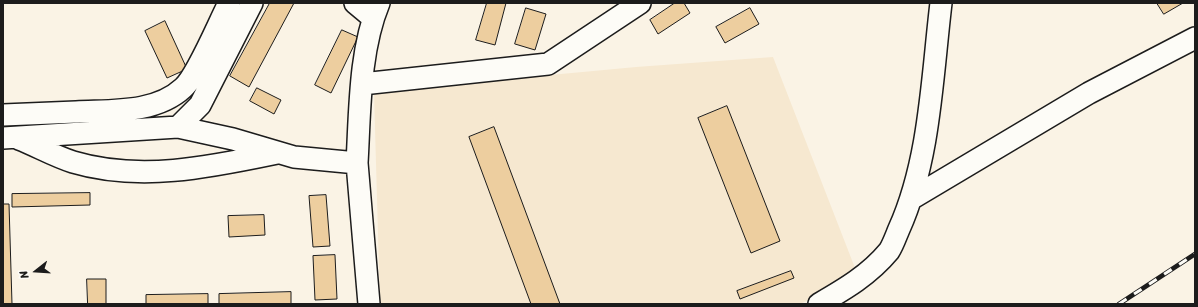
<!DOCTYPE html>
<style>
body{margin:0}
#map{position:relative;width:1198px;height:307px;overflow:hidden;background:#faf3e5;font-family:Sriracha,sans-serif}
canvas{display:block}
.frame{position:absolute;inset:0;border:4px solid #1c1c1c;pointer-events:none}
.north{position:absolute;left:16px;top:251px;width:40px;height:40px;-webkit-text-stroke:3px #fdfcf7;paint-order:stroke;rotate:253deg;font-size:11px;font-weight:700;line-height:16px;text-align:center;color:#1c1c1c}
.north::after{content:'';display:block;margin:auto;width:14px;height:18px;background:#1c1c1c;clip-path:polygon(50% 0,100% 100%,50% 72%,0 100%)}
</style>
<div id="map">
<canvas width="1198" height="307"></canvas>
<div class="frame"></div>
<div class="north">N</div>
</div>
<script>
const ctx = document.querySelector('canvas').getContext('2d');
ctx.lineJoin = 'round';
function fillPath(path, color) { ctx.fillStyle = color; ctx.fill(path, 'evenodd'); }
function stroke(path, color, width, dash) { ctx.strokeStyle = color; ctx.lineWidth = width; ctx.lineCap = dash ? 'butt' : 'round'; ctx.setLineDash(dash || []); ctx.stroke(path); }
fillPath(new Path2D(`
 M773,57L855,268L847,281L800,304H380L374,93L379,91L636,67Z`), '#f6e8d0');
const building = new Path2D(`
 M270,3H294L249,87L230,76Z
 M487,3H506L495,45L476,40Z
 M675,3H684L690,13L658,34L650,20Z
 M1157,3H1183L1164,14Z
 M526,8L546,14L535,50L515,44Z
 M750,8L759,24L725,43L716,27Z
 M165,21L187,69L167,78L145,31Z
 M342,30L358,37L331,93L315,85Z
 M257,88L281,100L274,114L250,101Z
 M727,106L780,241L751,253L698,118Z
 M494,127L560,304H531L469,137Z
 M90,193V205L12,207V194Z
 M326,195L330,246L313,247L309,196Z
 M3,204H9L12,304H3Z
 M264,215L265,235L229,237L228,216Z
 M335,255L337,299L315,300L313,256Z
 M791,271L794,278L740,299L737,291Z
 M87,279H106V304H88Z
 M291,292V304H219V294Z
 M208,294V304H146V295Z`);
fillPath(building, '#edce9f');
stroke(building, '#1c1c1c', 1);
const minor = new Path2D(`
 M355,3L373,18
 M362,84L548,64L640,3
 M3,115C27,114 51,113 76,112C110,110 155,114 183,88C197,76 219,22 229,3
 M178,127L200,105L252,3
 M3,138L178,127L233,139L294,157L357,163L369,304
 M19,139C37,146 54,156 73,162C140,182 210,167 277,153
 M357,163C360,112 359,51 379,3
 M911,199L1089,93L1195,38
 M819,304C845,289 869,275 889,251C893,245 896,236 899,229C930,160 932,78 941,3`);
stroke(minor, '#1c1c1c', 24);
stroke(minor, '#fdfcf7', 21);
const rail = new Path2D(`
 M1119,304L1195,254`);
stroke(rail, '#1c1c1c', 4.5);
stroke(rail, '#fdfcf7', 3, [9]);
</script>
